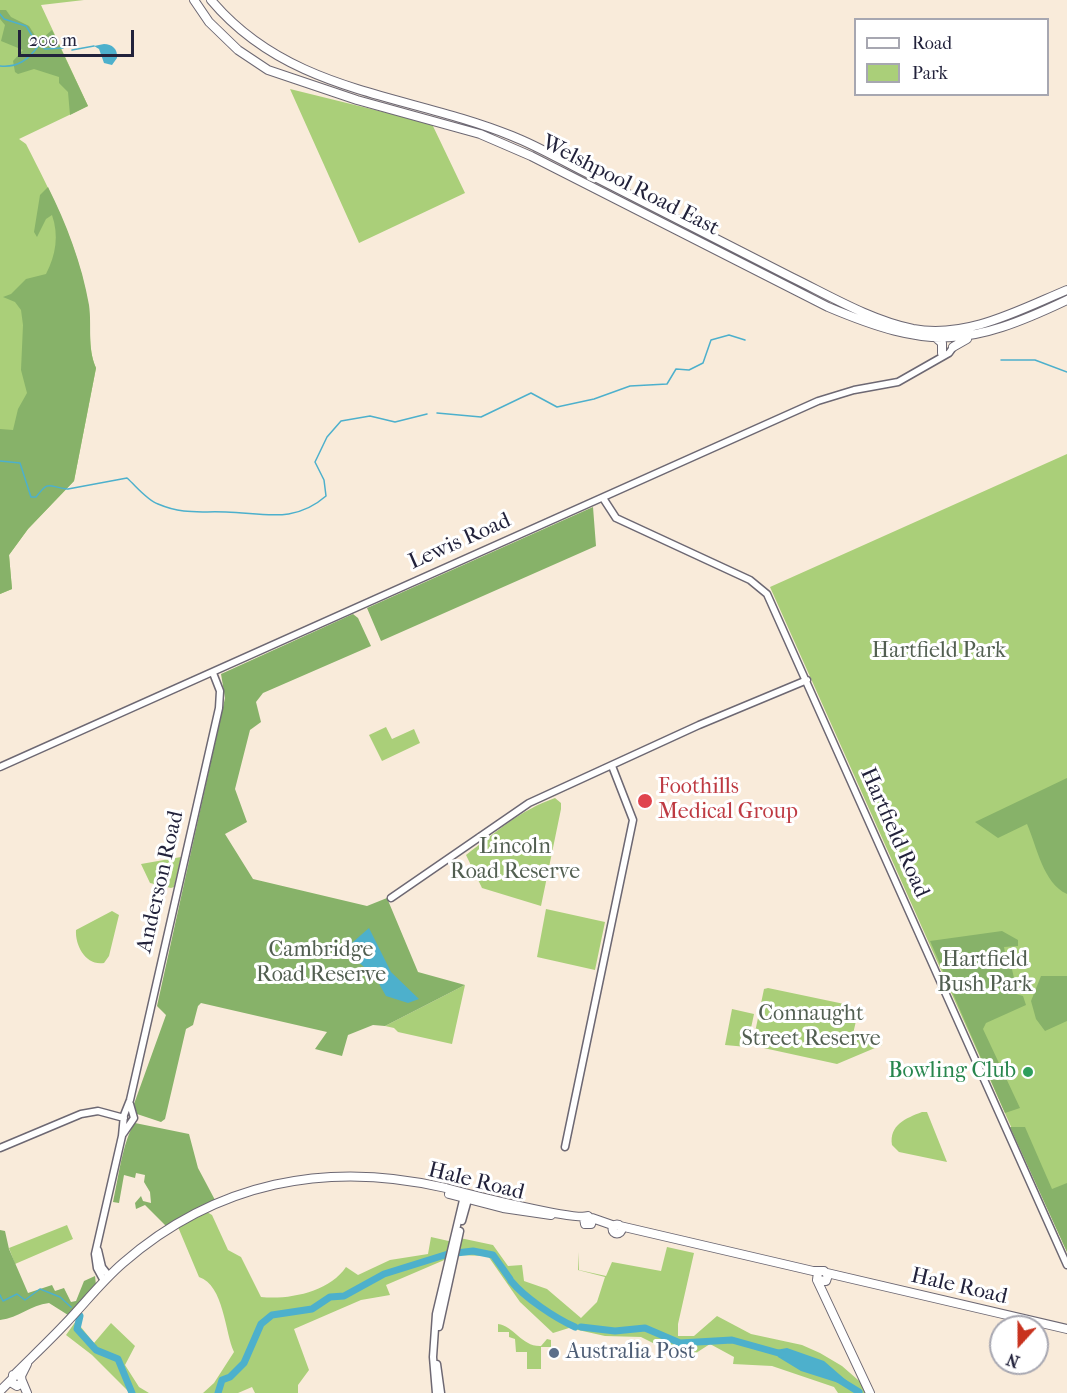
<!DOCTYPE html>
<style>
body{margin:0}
#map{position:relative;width:1067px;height:1393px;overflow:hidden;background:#f9ebda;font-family:"IM FELL French Canon",serif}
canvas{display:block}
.legend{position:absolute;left:854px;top:18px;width:195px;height:78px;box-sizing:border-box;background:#fff;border:2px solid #a7a7b1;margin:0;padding:8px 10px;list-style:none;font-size:18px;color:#22223b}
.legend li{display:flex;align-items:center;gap:12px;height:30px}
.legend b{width:30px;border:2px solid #a7a7b1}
.north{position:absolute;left:989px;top:1315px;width:60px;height:60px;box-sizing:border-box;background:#fff;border:2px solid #a7a7b1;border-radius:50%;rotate:201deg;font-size:16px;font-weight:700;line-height:24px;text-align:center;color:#22223b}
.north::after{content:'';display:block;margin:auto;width:21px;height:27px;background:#c8321e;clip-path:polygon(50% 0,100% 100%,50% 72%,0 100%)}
.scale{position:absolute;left:18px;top:30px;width:116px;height:27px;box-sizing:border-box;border:3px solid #22223b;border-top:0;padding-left:8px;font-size:18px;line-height:21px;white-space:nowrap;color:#22223b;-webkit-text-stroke:4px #fff;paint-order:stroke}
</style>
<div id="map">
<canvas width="1067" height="1393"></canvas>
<ul class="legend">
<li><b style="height:8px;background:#fff"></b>Road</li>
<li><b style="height:16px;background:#aacf79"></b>Park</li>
</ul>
<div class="north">N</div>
<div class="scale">200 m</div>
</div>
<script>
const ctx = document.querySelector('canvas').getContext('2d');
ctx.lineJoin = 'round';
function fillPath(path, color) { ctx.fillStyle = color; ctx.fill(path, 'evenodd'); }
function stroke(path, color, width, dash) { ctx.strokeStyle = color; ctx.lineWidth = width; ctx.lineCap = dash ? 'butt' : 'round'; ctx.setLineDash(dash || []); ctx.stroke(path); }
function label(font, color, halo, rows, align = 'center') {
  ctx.font = font + ' "IM FELL French Canon",serif'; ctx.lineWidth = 6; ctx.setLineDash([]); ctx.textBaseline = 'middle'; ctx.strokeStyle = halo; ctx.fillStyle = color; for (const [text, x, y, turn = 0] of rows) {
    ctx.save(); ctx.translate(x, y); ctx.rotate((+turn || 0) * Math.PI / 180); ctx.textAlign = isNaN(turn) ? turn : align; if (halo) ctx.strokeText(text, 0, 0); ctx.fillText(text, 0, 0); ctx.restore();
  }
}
fillPath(new Path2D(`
 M0,0H84L41,5L88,106L19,139L26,144C52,195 79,247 88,304C92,326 87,347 96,368L74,481L28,529L9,555L12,589L0,594Z
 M290,89L432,124L465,193L359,243Z
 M1067,454V1252L770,587Z
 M386,727L392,739L414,729L420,743L382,761L369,735Z
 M555,798L561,803V809L541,906L482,888L466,855C495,833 520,810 555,798Z
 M181,857L174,887L171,888L150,883L141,864Z
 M546,909L605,922L595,970L537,957Z
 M112,911L119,915L109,956L104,963C86,966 75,946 76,930Z
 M465,985L452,1044L398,1032L394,1028L385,1026Z
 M768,988L849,1005L856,1021L852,1038L882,1045L837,1064L759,1047L753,1042L764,989Z
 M732,1009L754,1014L747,1047L725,1045Z
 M922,1112H927L947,1162L899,1152L892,1145C889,1125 906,1118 922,1112Z
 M207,1212L212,1215L228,1250L241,1257L261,1297C289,1300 329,1292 346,1267L358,1275L390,1260L428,1254L431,1237L453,1242L460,1238L493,1245L508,1266L522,1265L524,1281L547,1289L581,1318L597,1302L605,1277L578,1270L579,1252V1270L606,1276L612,1262L661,1271L667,1247L694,1253L678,1324V1336H694L717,1316L751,1334L802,1345L820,1353L842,1366L873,1393H838L834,1387L772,1366L733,1364L734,1357L710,1344L696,1353L669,1351L641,1337L605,1336L569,1328L553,1333L520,1302L488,1256L456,1255L386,1285L390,1295L361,1300L294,1329L309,1370L298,1385V1393H255L252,1387L238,1393H203L214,1383L234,1352C225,1333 224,1285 199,1277L178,1227Z
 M67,1225L73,1239L15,1264L9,1248Z
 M76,1321L94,1343L111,1323L135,1346L125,1365L139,1387L149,1393H130L92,1355L66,1335Z
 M498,1324C514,1326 522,1347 541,1346L547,1339L551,1340V1347H541V1369H527V1352H516L515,1339L509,1337V1332H498Z`), '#aacf79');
fillPath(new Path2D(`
 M0,10H6L11,17L29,26L36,37H44L52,30L88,106L70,115L68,92L59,83V77L34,69L18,74L15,72L13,61L23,50L1,41L5,25L0,19Z
 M48,187C66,223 82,264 89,305C92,327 87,347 96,368L74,481L28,529L9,555L12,589L0,594V429L13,430L18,409L27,393L21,370L23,325L21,310L15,302L3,297L11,294L26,279L46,274C56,255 59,235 52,215L46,219L37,237L34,232L40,195Z
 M593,507L596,546L381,641L367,608Z
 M353,614L358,618L371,646L263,693L256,702L261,722L250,730L235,789L247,822L225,834L253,879L367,906L387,898L418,972L465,985L385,1026L373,1025L348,1035L342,1056L315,1049L327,1032L201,1003L198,1006L193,1025L186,1029L165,1119L161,1122L137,1114L134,1104L166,1015L157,1006L225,698L221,674Z
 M1067,778V894C1043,883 1037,847 1027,824L998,838L975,822Z
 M1002,931L1018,940V946L1004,947L1006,958L999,964L1011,965L1014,978L1008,986L1013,993L1023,996L1026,1005L986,1023L983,1029L1020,1108L1005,1113L930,941Z
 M1041,976H1067V1021L1045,1031L1036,1019L1031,1001Z
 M135,1123L189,1134L198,1168L215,1200L166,1226L145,1205L136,1209L135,1203L141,1196L143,1201L151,1203L150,1192L144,1182L145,1175L136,1173L135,1178L124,1175L119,1203L113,1202C118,1180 123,1139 135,1123Z
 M1025,1127L1052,1189L1067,1183V1252L1010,1127Z
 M0,1230L5,1231L9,1249L28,1293L52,1285L55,1291L64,1288L71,1302L76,1301L84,1281L95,1276L96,1285L68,1315L49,1303C30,1305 19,1318 0,1320Z`), '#87b269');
fillPath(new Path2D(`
 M104,44C112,44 118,49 117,58L112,65L104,63L99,49L94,46Z
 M369,928L391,972L419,999L408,1003L386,996L374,975L347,953L345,949Z
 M787,1348L824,1361L847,1381L845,1385L801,1371L778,1357L776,1350Z`), '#4db0cc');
stroke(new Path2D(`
 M0,14L4,19L26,26L36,42L45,49L63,48
 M72,50L94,46
 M0,66C18,68 29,59 39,45
 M1001,360H1035L1067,372
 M437,413L481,417L531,393L557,407L594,399L630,386L667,384L676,369L689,370L703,363L711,340L729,335L745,340
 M0,461L20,463L31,497H36C50,479 48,487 67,489
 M68,489L127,478C136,486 147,500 158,504C184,515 199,511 226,512C264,513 294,524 326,496L324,480L315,462L327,437L341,421L370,416L395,422L427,414
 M0,1295L3,1301L17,1294L25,1300L40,1289L60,1297L71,1307`), '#4db0cc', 1.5);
stroke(new Path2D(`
 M511,1281C525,1298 555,1318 575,1327
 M80,1316L77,1329L96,1350L118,1359L132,1393
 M581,1327L615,1331L645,1328L680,1343L732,1340L782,1354
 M838,1379L859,1392
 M218,1393L222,1380L230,1377L244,1363L261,1324L272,1315L312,1309L330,1297L344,1296L384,1274L448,1254L473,1251L493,1255L510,1279`), '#4db0cc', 7);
const minor = new Path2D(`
 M603,498L616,518L750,580L767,594L1067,1265
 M0,767L818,401L854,390L898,382L949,353L954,346
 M391,898L529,803L699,725L807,680
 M123,1134L134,1118L130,1104
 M565,1147L633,820L612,766
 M0,1148L81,1114L98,1111L124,1118
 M462,1221L469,1196
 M98,1250L102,1267L109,1276
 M104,1281L97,1268L95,1254L122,1136L124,1115L130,1100L219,708L220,691L213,673
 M439,1327L460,1231
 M437,1364L441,1393
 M436,1393L433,1357L436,1314L464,1196`);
const major = new Path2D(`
 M194,0L209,22L238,50L268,70L357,100L480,134L531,156L828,307C930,350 968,347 1067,300
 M211,0C290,94 406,93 512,136C540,147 566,163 593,176C659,209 725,244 791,277C830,296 870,320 913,329C967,339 1019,310 1067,290
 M935,337L942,343V353
 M953,347L967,339
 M449,1194L503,1208L551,1215
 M592,1218L615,1226
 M612.5 1229a4.5 4.5 0 1 1 9 0a4.5 4.5 0 1 1-9 0Z
 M620,1226L813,1271H824L828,1275L826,1281L817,1280L818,1272
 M827,1273L1067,1329
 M817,1280L870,1393
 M15,1374C32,1357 50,1340 66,1323C85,1303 102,1281 123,1263C216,1182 327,1160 446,1188C468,1194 575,1221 588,1216L592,1220L591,1224H585L584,1218
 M21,1376L13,1375L12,1383L17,1386L22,1383L21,1376L27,1364
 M22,1381L27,1393
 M0,1391L11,1380`);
stroke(minor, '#6d6873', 9);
stroke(major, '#6d6873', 10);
stroke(minor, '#fff', 6);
stroke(major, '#fff', 8);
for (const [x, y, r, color] of [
 [645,801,8,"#e0444e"],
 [1028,1072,6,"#2e9e5b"],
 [554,1353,6,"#5c6f8a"]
]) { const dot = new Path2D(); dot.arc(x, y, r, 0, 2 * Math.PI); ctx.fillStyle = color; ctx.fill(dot); stroke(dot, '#fff', 2); }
label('22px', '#22223b', '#fff', [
 ["Welshpool Road East",630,186,27],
 ["Lewis Road",460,542,-24],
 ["Hartfield Road",894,833,66],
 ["Anderson Road",161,882,-77],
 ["Hale Road",476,1182,14],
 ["Hale Road",959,1287,13]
]);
label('22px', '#525f51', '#fff', [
 ["Hartfield Park",939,652],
 ["Lincoln",515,848],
 ["Road Reserve",515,873],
 ["Cambridge",321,951],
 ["Road Reserve",321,976],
 ["Hartfield",985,961],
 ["Bush Park",985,986],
 ["Connaught",811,1015],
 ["Street Reserve",811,1040]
]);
label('22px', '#be3a42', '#fff', [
 ["Foothills",658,788],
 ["Medical Group",658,813]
], 'left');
label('22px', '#27864d', '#fff', [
 ["Bowling Club",1016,1072]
], 'right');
label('22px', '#4e5e75', '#fff', [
 ["Australia Post",566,1353]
], 'left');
</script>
